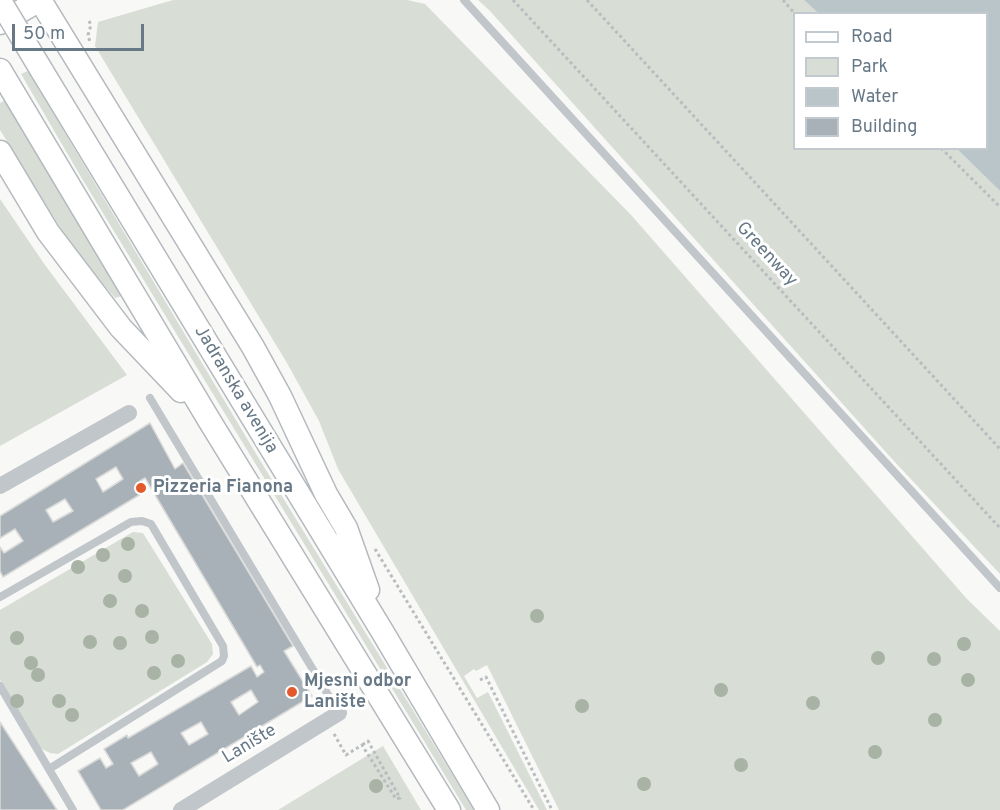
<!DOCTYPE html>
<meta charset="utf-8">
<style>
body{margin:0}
#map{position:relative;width:1000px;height:810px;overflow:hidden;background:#f8f8f6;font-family:Overpass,sans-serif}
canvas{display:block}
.legend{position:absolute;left:793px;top:12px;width:195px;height:138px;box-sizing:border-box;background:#fff;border:2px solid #c2c9cf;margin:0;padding:8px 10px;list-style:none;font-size:18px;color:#677887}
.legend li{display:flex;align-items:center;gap:12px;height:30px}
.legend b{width:30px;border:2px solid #c2c9cf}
.scale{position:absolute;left:12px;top:24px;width:132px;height:27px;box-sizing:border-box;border:3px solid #677887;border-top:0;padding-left:8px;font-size:18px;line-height:21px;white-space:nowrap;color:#677887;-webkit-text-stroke:4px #fff;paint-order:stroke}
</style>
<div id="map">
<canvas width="1000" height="810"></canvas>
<ul class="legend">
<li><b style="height:8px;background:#fff"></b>Road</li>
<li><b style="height:16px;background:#d8ddd5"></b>Park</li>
<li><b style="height:16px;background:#bac5ca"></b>Water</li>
<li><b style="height:16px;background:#a8b1b7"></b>Building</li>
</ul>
<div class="scale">50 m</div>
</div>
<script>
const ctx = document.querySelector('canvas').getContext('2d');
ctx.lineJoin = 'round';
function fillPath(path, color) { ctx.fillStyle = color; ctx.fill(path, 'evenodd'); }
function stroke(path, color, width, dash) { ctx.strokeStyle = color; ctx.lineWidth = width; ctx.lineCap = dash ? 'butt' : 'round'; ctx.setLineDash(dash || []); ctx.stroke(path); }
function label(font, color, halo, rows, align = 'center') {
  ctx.font = font + ' Overpass,sans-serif'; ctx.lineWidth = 6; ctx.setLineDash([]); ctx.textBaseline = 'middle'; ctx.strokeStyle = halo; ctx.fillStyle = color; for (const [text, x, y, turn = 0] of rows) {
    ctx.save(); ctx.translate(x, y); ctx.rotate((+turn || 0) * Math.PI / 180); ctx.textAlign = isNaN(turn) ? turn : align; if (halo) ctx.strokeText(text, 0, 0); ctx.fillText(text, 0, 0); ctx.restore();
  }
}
fillPath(new Path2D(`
 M173,0H407L425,4L632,216L967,599L1000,631V810H559L487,665L476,671L474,669L464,676L477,698L488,692L547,810H539L338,469L319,421L287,363L95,46L98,22Z
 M478,0H804L818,13L794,14V148L957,149L1000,191V574L893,460L490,11Z
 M28,71L258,457L474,810H466L81,177L21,74Z
 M5,100L122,296L115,298L74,250L0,130V103Z
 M0,199L45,265L127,375L0,446Z
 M133,532L143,533L212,644L213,654L207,662L58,754L50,753L40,748L0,680V610Z
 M383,746L421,810H278Z`), '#d8ddd5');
fillPath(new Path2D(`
 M804,0H1000V191L957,149L986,148V14L818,13Z`), '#bac5ca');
const building = new Path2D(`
 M150,423L175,469L183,463L293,646L284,651L312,696L123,810H101L78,771L100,758L106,768L113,764L104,749L127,735L128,738L251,666L257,677L264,672L260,665L257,667L145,478L140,481L146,491L3,577L0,571V547L4,553L23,541L15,529L0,538V516ZM116,467L123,479L103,492L96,479ZM65,499L73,511L53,522L46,510ZM251,690L258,702L239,715L231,702ZM201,722L208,734L189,745L181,733ZM151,752L158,764L139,776L131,763Z
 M0,722L57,810H0Z`);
fillPath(building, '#a8b1b7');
stroke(building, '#dadad8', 1.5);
const secondary = new Path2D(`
 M40,0L253,347L280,396L326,494L346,528L368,590
 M0,23L40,0
 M0,70L209,420L449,810
 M42,71L382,631L488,810
 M0,152L48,232L121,328L181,391`);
stroke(secondary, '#b4b9be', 25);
stroke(new Path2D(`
 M513,0L1000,528
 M587,0L1000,449
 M783,0L795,14
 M89,21L91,25L88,35L90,42
 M941,148L1000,207
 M375,549L534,810
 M480,680L486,677L552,810
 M334,734L346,755L362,745L396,799L400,798L368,741L362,745`), '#b9bdc0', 3, [3, 3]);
stroke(new Path2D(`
 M464,0L1000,588
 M150,398L339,713
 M0,597L131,522L142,521L151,524L223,646L224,656L222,661L49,769
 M0,686L73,810`), '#c1c6ca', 8);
stroke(new Path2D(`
 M0,486L129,413
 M181,810L339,713`), '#c1c6ca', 16);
stroke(secondary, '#fff', 22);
const secondaryBridge = new Path2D(`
 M0,1L42,71`);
stroke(secondaryBridge, '#b4b9be', 25, []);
stroke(secondaryBridge, '#fff', 22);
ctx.fillStyle = '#a8b2a5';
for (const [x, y] of [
 [128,544],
 [103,555],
 [78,567],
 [125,576],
 [110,601],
 [142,611],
 [537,616],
 [152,637],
 [17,638],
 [90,642],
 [120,643],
 [964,644],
 [878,658],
 [934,659],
 [178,661],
 [31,663],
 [154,673],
 [38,675],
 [968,680],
 [721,690],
 [17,701],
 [59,701],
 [813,703],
 [582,706],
 [72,715],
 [935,720],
 [875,752],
 [741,765],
 [644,784],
 [376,786]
]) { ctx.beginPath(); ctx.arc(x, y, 7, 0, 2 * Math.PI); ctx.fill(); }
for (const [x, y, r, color] of [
 [141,488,6,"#e3592b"],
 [292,692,6,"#e3592b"]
]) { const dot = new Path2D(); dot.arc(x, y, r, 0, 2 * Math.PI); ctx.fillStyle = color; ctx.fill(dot); stroke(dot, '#fff', 2); }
label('18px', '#677887', '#fff', [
 ["Greenway",766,255,47],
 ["Jadranska avenija",235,390,59],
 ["Lanište",250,745,-31]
]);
label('bold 18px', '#677887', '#fff', [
 ["Pizzeria Fianona",153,488],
 ["Mjesni odbor",304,682],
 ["Lanište",304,703]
], 'left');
</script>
